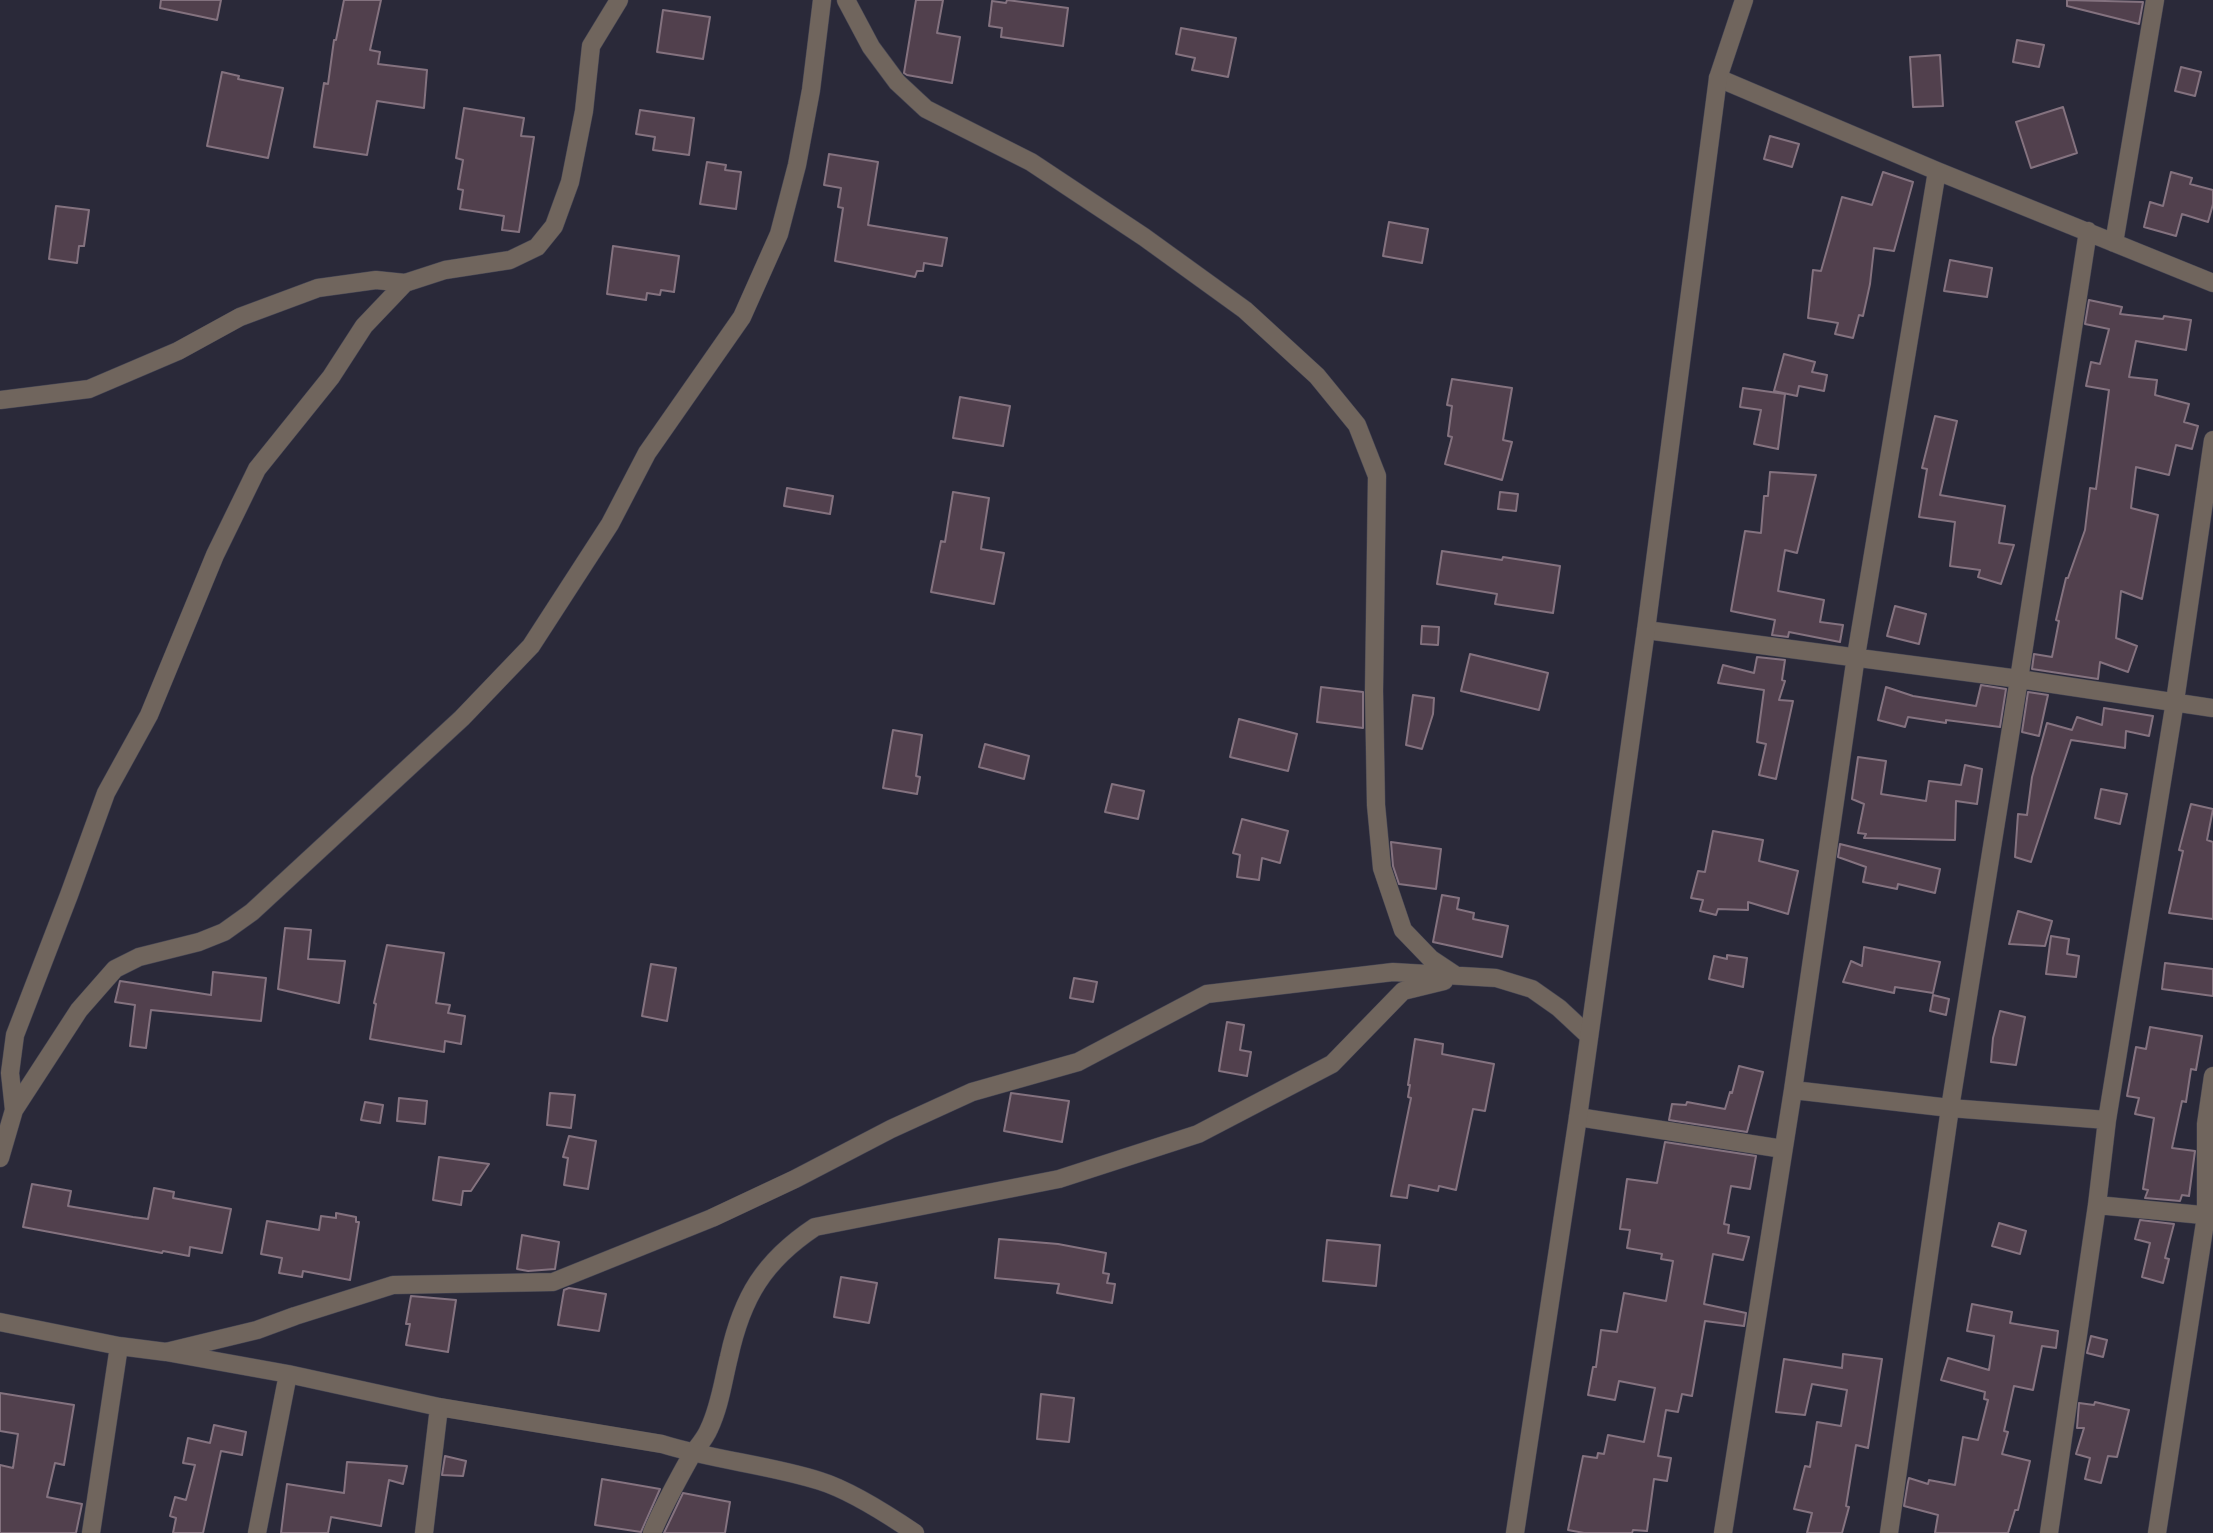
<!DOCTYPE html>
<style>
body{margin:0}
canvas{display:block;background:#2a2939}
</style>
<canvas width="2213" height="1533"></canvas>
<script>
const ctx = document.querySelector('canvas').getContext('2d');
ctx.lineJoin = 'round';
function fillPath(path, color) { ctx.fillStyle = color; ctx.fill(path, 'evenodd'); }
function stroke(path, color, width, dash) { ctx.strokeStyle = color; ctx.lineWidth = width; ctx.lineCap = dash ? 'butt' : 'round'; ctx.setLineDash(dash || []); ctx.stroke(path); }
const building = new Path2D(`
 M161,0H221L217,20L160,8Z
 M344,0H381L370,50L380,52L378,64L427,70L424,108L377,101L367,155L314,147L324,83L328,84L334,40H336Z
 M916,0H943L937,33L960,37L952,83L907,75L904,73Z
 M1007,0L1068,8L1063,46L1001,37L1002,28L989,26L992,1L1006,3Z
 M2067,0L2143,2L2139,24L2067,6Z
 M663,10L710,17L703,59L657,52Z
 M1181,28L1236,38L1228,77L1192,70L1195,58L1176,54Z
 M2017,40L2044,45L2039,67L2013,62Z
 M1940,55L1943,106L1913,107L1910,57Z
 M2181,67L2201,72L2195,96L2175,91Z
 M222,72L239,76L238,79L283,88L268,158L207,146Z
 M2063,107L2077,153L2031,168L2016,122Z
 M464,108L524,118L521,136L534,137L519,232L502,230L504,216L460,209L463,190L458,189L463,160L456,158Z
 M640,110L694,118L689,155L653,150L655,137L636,134Z
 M1770,136L1799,144L1792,167L1764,159Z
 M829,154L878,162L868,225L947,238L942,266L924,263L923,271H917L915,277L835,261L843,208L838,207L841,188L824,185Z
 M707,162L726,165L725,170L741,172L736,209L700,204Z
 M1883,172L1913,182L1894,251L1874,248L1870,284L1863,316L1859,315L1853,338L1835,334L1838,323L1808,318L1813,270L1821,271L1842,197L1872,205Z
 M2171,172L2192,178L2190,184L2213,190V204L2208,222L2182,214L2176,236L2144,227L2150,202L2163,206Z
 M56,206L89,210L84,246H79L77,263L49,259Z
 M1389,222L1428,229L1422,263L1383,256Z
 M613,246L679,256L674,292L661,290L660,295L647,293L646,300L607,294Z
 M1950,260L1992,268L1987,297L1944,291Z
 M2089,300L2122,307L2120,314L2163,319L2164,316L2191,320L2186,350L2136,341L2129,377L2157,380L2155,395L2189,404L2184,422L2198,426L2192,449L2176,445L2169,475L2136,467L2131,508L2158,515L2142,599L2121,591L2116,638L2137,646L2128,672L2100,662L2098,679L2032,669L2034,654L2052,657L2059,621L2056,620L2066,578H2068L2085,530L2090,488L2096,489L2109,390L2086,386L2091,362L2100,364L2109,329L2085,324Z
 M1784,354L1815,362L1812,372L1827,375L1824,391L1799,386L1797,396L1774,391Z
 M1452,379L1512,388L1503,440L1512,442L1502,480L1445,464L1452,437L1448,436L1452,406L1447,405Z
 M1743,388L1785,394L1778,449L1754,444L1761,410L1740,407Z
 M960,397L1010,406L1003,446L953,438Z
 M1935,416L1957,421L1940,495L2005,506L1999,543L2014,545L2001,584L1978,577L1980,570L1950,566L1955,522L1919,517L1927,469L1922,468Z
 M1770,472L1816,475L1797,553L1785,550L1778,591L1824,600L1820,622L1843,625L1840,642L1789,632L1788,637L1772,635L1775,620L1731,611L1745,531L1761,533L1764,496H1768Z
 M787,488L833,496L830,514L784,506Z
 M953,492L989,498L981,549L1004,553L994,604L931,592L941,541L945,542Z
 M1500,492L1518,494L1516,511L1498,509Z
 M1442,551L1502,560L1503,557L1560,566L1553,613L1495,604L1497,594L1437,584Z
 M1895,606L1926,614L1919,644L1887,636Z
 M1422,626L1439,627L1438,645L1421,644Z
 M1470,654L1548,673L1539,710L1461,691Z
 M1757,657L1785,660L1782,680L1785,681L1779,700L1793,701L1776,779L1759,775L1766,744L1757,742L1764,690L1718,683L1723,665L1754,673Z
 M1981,685L2006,689L2000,727L1946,720V723L1908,717L1905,727L1878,720L1886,687L1913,696L1976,706Z
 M1321,687L1363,692V728L1317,722Z
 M2028,692L2048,695L2039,736L2022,732Z
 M1413,695L1434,698L1433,714L1422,749L1406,745Z
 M2104,708L2153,716L2149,736L2126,731L2125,748L2071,740L2031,862L2015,857L2018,814L2027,815L2032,777L2047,723L2072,730L2077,717L2102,725Z
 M1239,719L1297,734L1288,771L1230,757Z
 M893,730L922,735L916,776L920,777L917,794L883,788Z
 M985,744L1029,756L1024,779L979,767Z
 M1858,757L1886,761L1881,794L1926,801L1929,781L1961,785L1965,765L1982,769L1977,804L1956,801L1955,840L1864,838L1866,834L1858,833L1864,804L1852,799Z
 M1112,784L1144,791L1138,819L1105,812Z
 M2101,789L2127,794L2120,824L2095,818Z
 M2191,804L2213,809L2207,840L2213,842V919L2169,913L2183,851L2179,850Z
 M1242,819L1288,831L1280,863L1262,858L1259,880L1237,877L1240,855L1233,853Z
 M1713,831L1763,840L1759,861L1798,871L1788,914L1748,902V910L1718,909L1716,915L1700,911L1703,900L1691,898L1698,871L1705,872Z
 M1391,842L1441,849L1436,889L1399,884L1393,866Z
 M1840,844L1940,869L1935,893L1898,884L1897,889L1863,882L1866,867L1838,857Z
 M1442,895L1459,898L1457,909L1474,913L1473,919L1508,926L1502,957L1433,942Z
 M2018,911L2052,921L2045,946L2009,944Z
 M285,928L311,930L308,959L345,961L339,1003L278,989Z
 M2051,936L2069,939L2067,954L2079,956L2076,977L2046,974Z
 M387,945L444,953L436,1003L450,1005L448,1013L465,1016L461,1044L445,1041L444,1052L370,1039L376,1004L374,1003Z
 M1864,947L1940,962L1933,993L1895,987L1894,993L1843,982L1851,961L1862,966Z
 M1727,955L1747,958L1743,987L1709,979L1714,956L1727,959Z
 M2165,963L2213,969V996L2162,989Z
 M651,964L676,968L667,1021L642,1016Z
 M213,972L266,978L261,1021L151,1010L146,1048L130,1046L135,1005L115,1002L120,981L211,995Z
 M1074,978L1097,982L1093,1002L1070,998Z
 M1933,995L1949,999L1946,1015L1930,1011Z
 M2000,1011L2025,1017L2016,1065L1991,1062L1993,1038Z
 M1227,1022L1244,1025L1240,1050L1251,1052L1247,1076L1219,1071Z
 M2150,1027L2202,1036L2196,1070L2191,1069L2186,1102L2182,1101L2172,1148L2195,1151L2189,1196L2182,1195L2180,1201L2145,1198L2148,1190L2143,1189L2154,1118L2135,1114L2139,1098L2127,1096L2136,1047L2146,1049Z
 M1415,1039L1443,1044L1442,1054L1494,1064L1485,1111L1473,1109L1456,1190L1439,1186L1438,1191L1409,1185L1407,1198L1391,1196L1411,1098L1408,1097L1410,1085H1408Z
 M1739,1066L1763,1072L1747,1132L1669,1120L1672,1104L1686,1105L1687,1102L1725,1109L1730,1092L1732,1093Z
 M550,1093L575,1095L571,1128L547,1125Z
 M1011,1093L1069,1101L1062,1142L1004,1131Z
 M399,1098L427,1101L425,1124L397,1121Z
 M365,1102L383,1105L380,1123L361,1120Z
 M569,1136L596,1141L588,1189L564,1185L568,1158L563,1157Z
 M1665,1142L1756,1156L1750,1189L1731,1186L1724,1224L1729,1225L1728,1233L1749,1237L1743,1260L1713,1254L1704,1304L1746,1313L1744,1326L1705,1321L1692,1396L1682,1394L1678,1412L1666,1410L1658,1456L1671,1458L1667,1481L1654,1479L1647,1531L1633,1530L1632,1533H1584L1568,1530L1583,1456L1597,1458L1598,1453L1604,1454L1608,1435L1644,1442L1655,1388L1619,1381L1615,1400L1588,1395L1593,1367H1596L1601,1330L1617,1332L1624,1293L1666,1301L1673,1261L1661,1259L1662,1254L1627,1248L1630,1230L1620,1229L1627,1179L1657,1183Z
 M439,1157L489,1164L471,1191H463L461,1205L433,1200Z
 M32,1184L71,1191L68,1206L133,1217L148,1219L154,1188L174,1192L173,1198L231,1209L222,1253L190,1247L189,1256L163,1251L162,1253L23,1227Z
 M336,1213L356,1217V1222H359L350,1280L303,1271L302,1277L279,1273L282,1258L261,1254L267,1221L319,1230L321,1216L336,1218Z
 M2140,1220L2174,1224L2165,1258L2169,1259L2163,1283L2142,1277L2150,1243L2135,1239Z
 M1999,1223L2026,1231L2020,1254L1992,1246Z
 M522,1235L559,1242L555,1269L528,1271L517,1269Z
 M999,1239L1058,1244L1106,1253L1103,1273L1109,1274L1107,1283L1115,1284L1112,1303L1057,1293L1059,1284L995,1278Z
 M1327,1240L1380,1245L1376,1286L1323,1281Z
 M841,1277L877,1283L869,1323L834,1317Z
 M569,1288L606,1294L599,1331L558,1325L564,1290Z
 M411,1296L456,1300L448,1352L406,1345L410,1324H406Z
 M1972,1304L2012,1312L2010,1323L2058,1331L2056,1348L2042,1346L2033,1390L2014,1386L2004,1431L2008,1432L2002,1454L2030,1461L2018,1510H2015L2008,1533H1935L1938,1515L1904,1506L1908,1482L1909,1478L1928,1484L1929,1480L1955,1485L1963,1437L1978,1440L1988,1400L1984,1399L1985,1392L1941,1380L1948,1358L1989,1370L1994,1336L1967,1331Z
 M2091,1336L2107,1340L2103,1357L2087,1353Z
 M1843,1354L1882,1359L1868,1448L1856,1445L1846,1506L1849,1507L1842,1533H1807L1812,1513L1794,1509L1805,1466L1810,1467L1817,1422L1841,1426L1847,1390L1812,1384L1805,1415L1776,1412L1784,1359L1842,1368Z
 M0,1393L74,1405L64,1465L55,1463L47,1497L82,1504L76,1533H0V1465L13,1468L18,1434L0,1431Z
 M1041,1394L1074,1398L1069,1442L1037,1439Z
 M2095,1402L2129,1410L2117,1457L2108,1456L2101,1483L2085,1479L2090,1458L2076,1454L2084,1428H2077L2079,1403L2094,1405Z
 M214,1425L246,1432L242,1455L221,1451L203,1533H173L176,1518L170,1516L175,1497L186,1500L195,1465L183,1463L188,1438L210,1443Z
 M445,1456L466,1461L463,1476L442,1475Z
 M347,1462L407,1466L403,1484L389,1480L381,1526L331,1517L328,1533H281L287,1484L344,1493Z
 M602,1479L660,1489L641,1532L595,1525Z
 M683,1493L730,1502L725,1533H664Z`);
fillPath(building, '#51404d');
stroke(building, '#84727f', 2);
const minor = new Path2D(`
 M846,0L871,47L897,82L926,109L1031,162L1144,237L1245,310L1317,376L1357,425L1377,476L1374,691L1376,805L1382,868L1403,930L1431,959L1455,975
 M1718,78L1937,171L2213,283
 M2114,243L2155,0
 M0,400L89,389L178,351L240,317L318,288L376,280L405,283
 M1646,630L2019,679L2213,708
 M1793,1090L1950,1108L2107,1120
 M14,1110L10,1073L15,1035L69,895L106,793L149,715L215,555L257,469L331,377L364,326L405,283L445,270L510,260L537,247L554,226L570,182L584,111L591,46L619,0
 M1578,1117L1783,1149
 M0,1158L14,1110L79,1010L115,969L139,957L199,942L224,932L252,912L462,718L531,646L610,524L647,453L742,317L779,234L797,165L811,90L822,0
 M2097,1205L2213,1216
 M0,1322L119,1346L166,1352L288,1374L439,1407L662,1444C713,1460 770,1465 820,1481C849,1490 890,1516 915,1533
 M166,1352L257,1330L295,1316L393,1285L553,1282L712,1218L795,1179L891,1129L972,1092L1078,1062L1207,994L1393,972L1496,978L1532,989L1559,1008L1589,1036
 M91,1533L119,1346
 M257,1533L288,1374
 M424,1533L439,1407
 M652,1533C663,1506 677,1481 691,1456C697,1447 705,1439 709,1429C720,1406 723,1381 729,1357C742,1297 764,1261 815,1227L1059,1179L1198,1134L1332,1064L1403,991L1444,981
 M1723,1533L1793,1090L1856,656L1937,171
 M1889,1533L1950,1108L2019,679L2088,231
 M2049,1533L2097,1205L2107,1120L2175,701L2213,440
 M2157,1533L2206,1216V1124L2213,1076`);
const tertiary = new Path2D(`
 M1515,1533L1578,1117L1646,630L1718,78L1744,0`);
stroke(minor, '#454554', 19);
stroke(tertiary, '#454554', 19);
stroke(minor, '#70655d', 18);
stroke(tertiary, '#70655d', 18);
</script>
